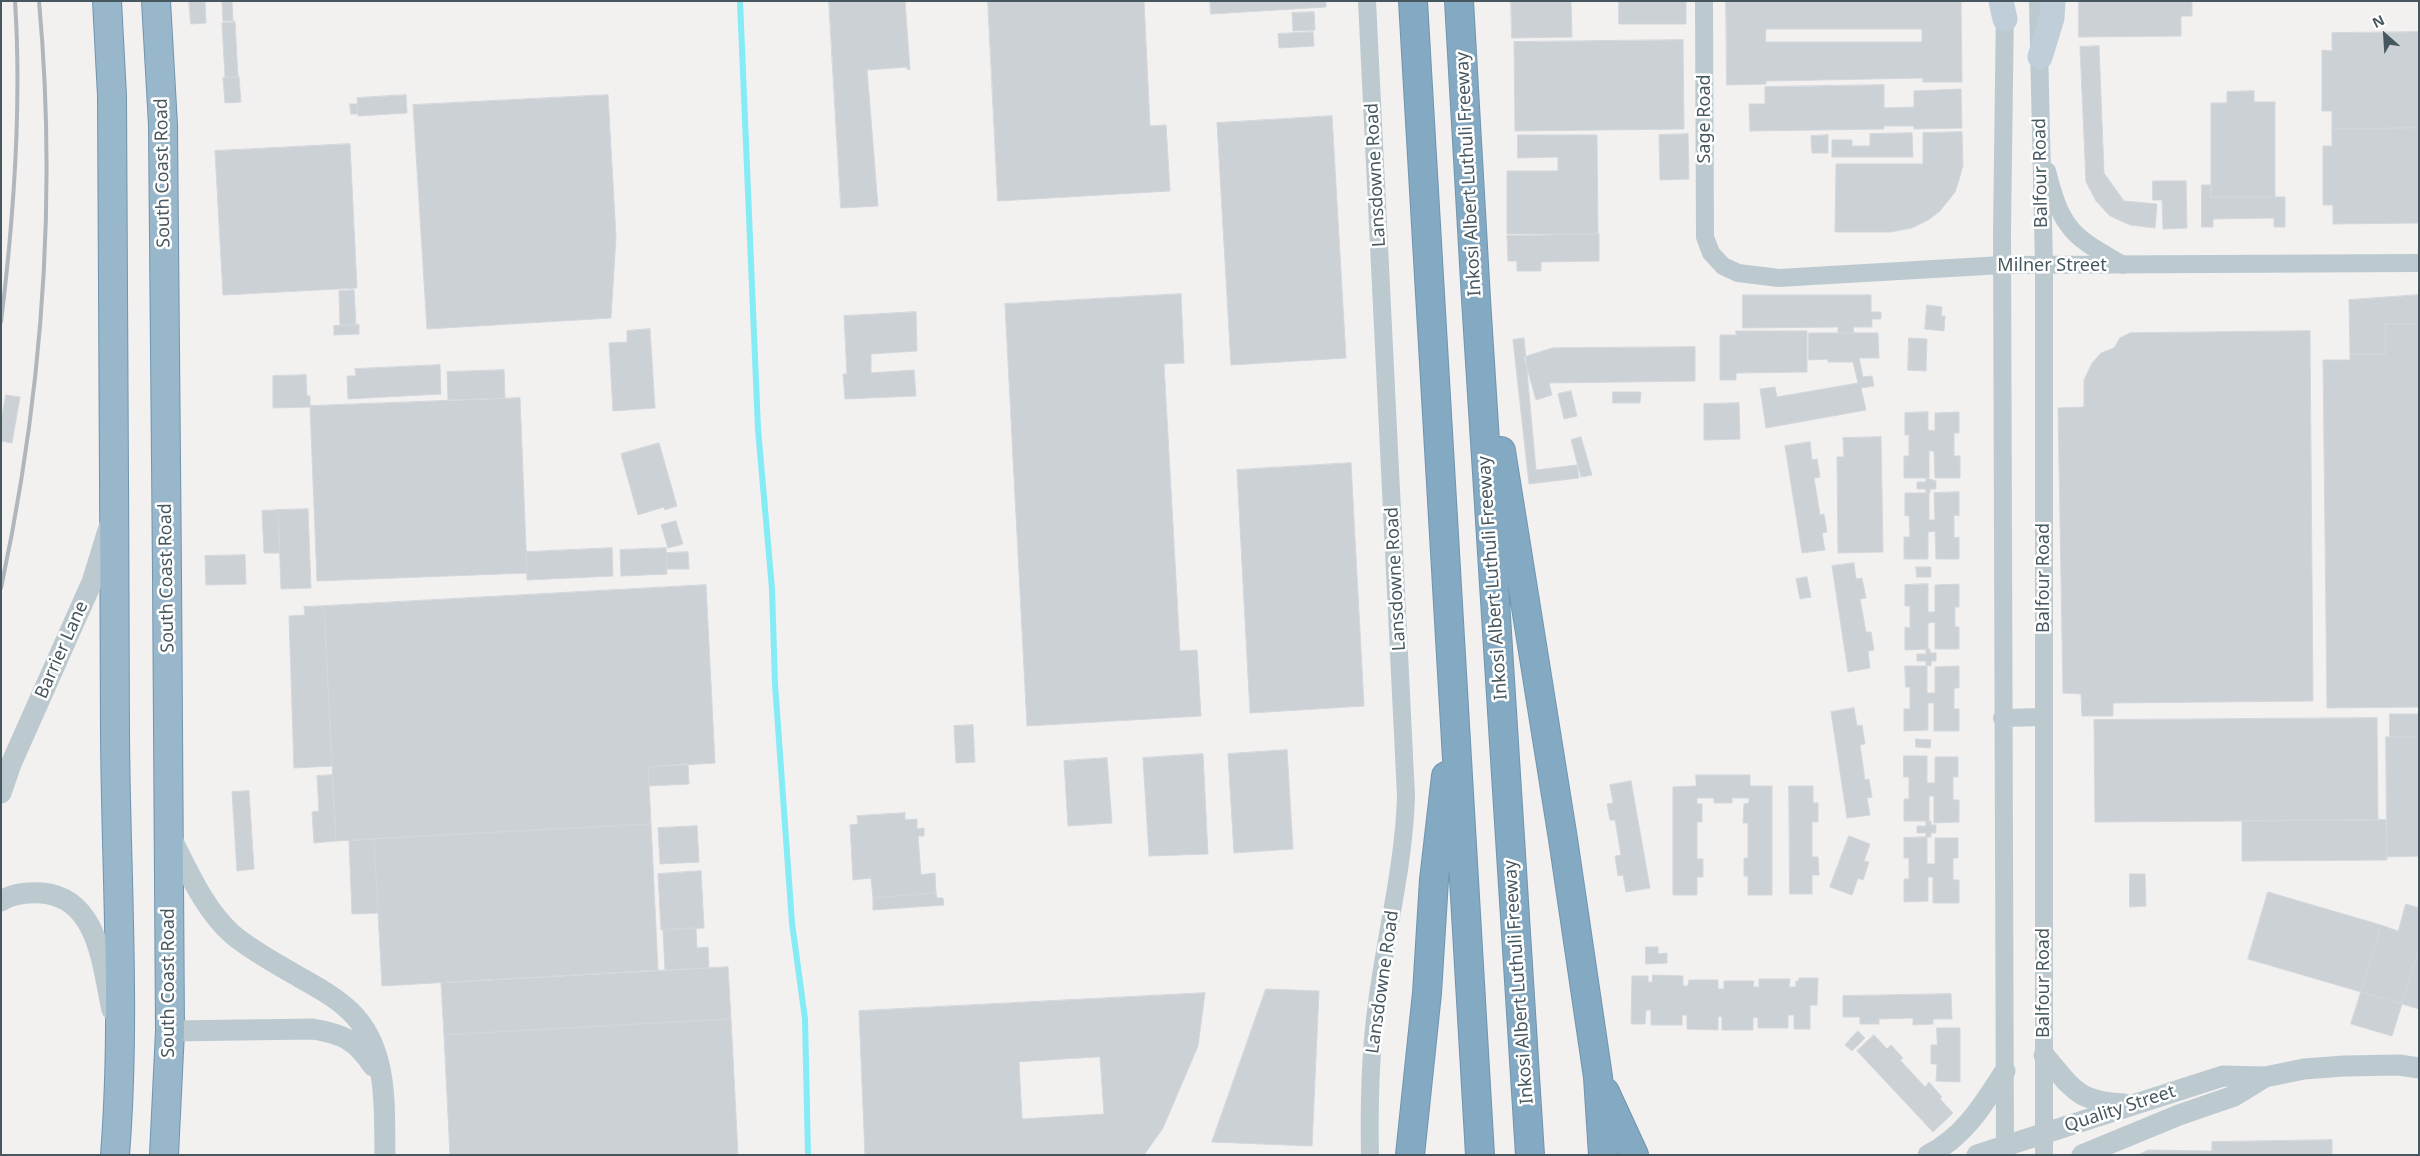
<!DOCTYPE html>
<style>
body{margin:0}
#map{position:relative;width:2420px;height:1156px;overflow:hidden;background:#f3f0f0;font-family:"Noto Sans",sans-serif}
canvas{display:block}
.frame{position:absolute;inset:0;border:2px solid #46575f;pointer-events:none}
.north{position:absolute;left:2360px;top:10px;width:50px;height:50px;-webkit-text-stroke:4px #fff;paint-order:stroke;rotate:334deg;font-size:14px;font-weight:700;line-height:20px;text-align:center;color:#46575f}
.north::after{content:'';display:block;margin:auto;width:18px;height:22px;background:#46575f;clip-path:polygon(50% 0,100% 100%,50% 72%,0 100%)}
</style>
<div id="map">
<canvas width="2420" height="1156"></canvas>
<div class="frame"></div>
<div class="north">N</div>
</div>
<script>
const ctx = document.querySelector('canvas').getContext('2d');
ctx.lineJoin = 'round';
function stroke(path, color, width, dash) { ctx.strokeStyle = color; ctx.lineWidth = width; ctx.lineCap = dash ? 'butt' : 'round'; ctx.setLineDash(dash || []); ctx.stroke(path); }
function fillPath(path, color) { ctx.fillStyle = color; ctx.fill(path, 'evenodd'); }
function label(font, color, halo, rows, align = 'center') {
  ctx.font = font + ' "Noto Sans",sans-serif'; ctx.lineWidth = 5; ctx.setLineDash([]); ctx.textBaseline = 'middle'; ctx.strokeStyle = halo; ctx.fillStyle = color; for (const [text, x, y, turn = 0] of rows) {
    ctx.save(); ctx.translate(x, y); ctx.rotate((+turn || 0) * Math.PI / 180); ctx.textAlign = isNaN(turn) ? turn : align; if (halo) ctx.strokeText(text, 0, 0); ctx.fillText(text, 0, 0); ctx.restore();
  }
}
stroke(new Path2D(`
 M740,1L758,429L772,589L775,684L792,923L805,1019L808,1155`), '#85ebf4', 6);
const building = new Path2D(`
 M189,1H205L206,23L191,24Z
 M232,1L233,21H223L222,2Z
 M829,1H905L910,70L907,69V67L867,70L878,206L841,208Z
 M988,1H1144L1150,126L1166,125L1170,191L998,201Z
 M1210,1H1326V7L1211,14Z
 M1511,1H1571L1572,37L1512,38Z
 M1619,1H1686V24H1619Z
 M1726,1H1961L1962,82H1923V78L1766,81V84L1727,85ZM1766,29H1922V42H1766Z
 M2079,1H2192V16H2181V36L2079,37Z
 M1314,12L1315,30L1293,31L1292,13Z
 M235,22L238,77H225L222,23Z
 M1313,32L1314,46L1279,48L1278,34Z
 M2419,32V128L2332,129V111H2322V50L2332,51V33Z
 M1683,40L1684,129L1515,131L1514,42Z
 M2099,46L2104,173L2124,201L2157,204L2155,228L2130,225L2110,216L2096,201L2086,182L2080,47Z
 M239,77L241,102L225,103L223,78Z
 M1884,85V108L1914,107V91L1961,89L1962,128L1914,129V126H1884V129L1750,131L1749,104H1765V87Z
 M2254,91V102H2275V197H2211V103H2227V92Z
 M406,95L407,113L358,116L357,98Z
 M608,95L616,237L611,318L427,329L413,105Z
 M350,104H357V114H351Z
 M1332,116L1346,358L1231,365L1217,123Z
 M2419,128V223L2333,224V205H2323V146H2332V129Z
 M1962,132L1963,165L1959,180L1955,192L1940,211L1928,220L1912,228L1891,232H1835L1836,164H1923V133Z
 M1912,133L1913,157H1832V140H1852V146H1870V134Z
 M1688,134L1689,179L1660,180L1659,135Z
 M1518,135H1597L1598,234H1507V171H1558V157L1518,158Z
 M1828,135V153H1812L1811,136Z
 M350,144L357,288L223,295L215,151Z
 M2153,181H2186L2187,228L2163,229L2162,200H2153Z
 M2202,185H2211V197H2285V227H2274V218L2213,219V227H2202Z
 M1599,234V261L1541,262V271H1517V261H1508L1507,236Z
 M354,290L356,325L340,326L339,291Z
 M1181,294L1184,363L1164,364L1180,651L1197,650L1201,716L1027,726L1005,304Z
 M1743,295H1871V312H1881V319H1872V327H1853L1854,333H1838V327L1743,328Z
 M2419,295V324H2385V354H2350L2349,300Z
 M1927,305L1942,307L1941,316H1945L1944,331L1925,329Z
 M916,312L917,351L871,354V373L914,370L916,396L845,399L843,374H847L844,316Z
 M2385,324H2419V707L2327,708L2323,360H2350V354H2385Z
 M359,325V334L334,335V326Z
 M650,329L655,408L613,411L609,343L627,342V331Z
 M1736,331H1807V372L1736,373V380H1720V335H1736Z
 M2310,331L2313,701L2113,703V716H2082L2081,694L2063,693L2058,408L2084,407V380L2092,363L2101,353L2114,348L2120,338L2130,333Z
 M1809,333H1878L1879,358H1859L1863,377L1872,376L1874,386L1861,388L1866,410L1766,428L1760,389L1775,387L1777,397L1858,383L1853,362H1828V359L1809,360Z
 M1524,338L1536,470L1577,465L1579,478L1529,484L1513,340Z
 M1909,338L1927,339L1926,371L1908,370Z
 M1695,347V381L1549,383L1552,395L1536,400L1524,357L1552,348Z
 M440,365L441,394L348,399L347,376H356L355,369Z
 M504,370L505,398L448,400L447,372Z
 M306,375L307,396H310V407L273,408V376Z
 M1571,391L1577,416L1564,419L1558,394Z
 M1613,392H1641L1640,403H1613Z
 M6,395L20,397L12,443L1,441V422Z
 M520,398L527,573L317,581L310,406Z
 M1739,403L1740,439L1704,440V404Z
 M1928,412V430L1935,431V413L1959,412V433H1954V456H1960V478H1935L1934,451H1929V478H1904V456H1909V435H1905V413Z
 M1581,437L1592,475L1581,477L1571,440Z
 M1881,437L1883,552L1838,553L1837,457H1844L1843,438Z
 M1810,442L1812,460L1817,459L1820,477L1814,478L1820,515L1824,514L1827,532L1822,533L1825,550L1802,553L1785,446Z
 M659,443L677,506L665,510L664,507L638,515L621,454Z
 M1351,463L1364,706L1250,713L1237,470Z
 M1926,478L1936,481V489H1930V493H1926V489H1917V482H1926Z
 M1959,492V516L1954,515V538L1959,537V559H1936L1935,531L1928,532V559H1904V537H1910L1909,515L1905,516V493H1929V520H1935L1934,493Z
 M308,509L311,588L281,589L278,510Z
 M278,510L280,553H264L262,511Z
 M676,521L683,544L668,548L661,525Z
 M612,548L613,576L527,580L526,552Z
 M666,548L667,574L621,576L620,550Z
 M688,552L689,569H667L666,553Z
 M245,555L246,584L206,585L205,556Z
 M1854,563L1856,579L1862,578L1866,598L1860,599L1866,632H1871L1874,650L1868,651L1870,668L1848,672L1832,566Z
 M1916,567H1931V577H1917Z
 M1807,577L1811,597L1800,599L1796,579Z
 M1928,584V612H1935V585L1959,584V607H1955V627H1959V649H1935V622L1928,623V649L1905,650V627L1910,628V606H1905V585Z
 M706,585L715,763L648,767L651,824L336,841L324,606Z
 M324,606L332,766L294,768L289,616L305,615L304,607Z
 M1926,649H1930V653H1936V661H1931V666L1926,665V661H1917V654H1926Z
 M1905,666H1927V693H1935V667L1959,666V688H1954V709H1959V731H1934V703H1928V730L1904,731V709H1910V687H1906Z
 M1854,708L1857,726L1862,725L1865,744L1860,745L1865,780L1869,779L1872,797L1867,798L1870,815L1847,818L1831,712Z
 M2390,714H2419V737H2390Z
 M2377,718L2378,820L2095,822L2094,720Z
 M973,725L975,762L956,763L954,726Z
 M2386,737H2419V856L2387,857Z
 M1916,739L1931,740L1930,748L1916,747Z
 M1287,750L1293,849L1234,853L1228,754Z
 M1203,754L1208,854L1149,856L1143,758Z
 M1904,756H1927V783H1935V757H1958V777H1953V800H1959V822L1934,823V796H1929V821H1904V799H1909V777H1904Z
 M1107,758L1112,823L1068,826L1064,761Z
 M688,764L689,784L649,786L648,767Z
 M332,775L336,841L314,843L312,812L319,811L317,776Z
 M1696,775H1750V786H1772V895H1748V876H1744V858H1748V823H1743L1744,804L1749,803V798H1732V803H1714V798H1697V804H1702V822H1697V859H1703V877H1697V895H1673V787L1696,786Z
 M1631,781L1650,888L1626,892L1623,875L1618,876L1615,856L1621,855L1615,820H1610L1607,804L1613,803L1610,785Z
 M1789,786H1813V803H1818V822H1812V857H1818L1819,875H1812V894H1790Z
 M249,791L254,869L237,871L232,792Z
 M905,813V820L917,819V829L924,828V836H918L921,875L935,873L936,893L873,898L871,878L853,880L850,825L858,824L857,816Z
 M2386,820L2387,860L2242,861V821Z
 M1926,821H1931V825H1936V833H1931V837H1926V833H1917V826H1926Z
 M651,824L658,970L382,986L374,839Z
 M697,826L699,862L660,864L658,828Z
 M1849,836L1870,844L1864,861L1869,862L1863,880L1858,878L1852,895L1830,887Z
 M1927,837V864H1935V838H1958V858H1953V880H1959V903H1933V877H1928V901L1904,902V879H1909V858H1904V838Z
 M374,839L378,913L352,914L349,841Z
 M701,871L704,928L661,930L658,874Z
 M2130,874H2145L2146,906L2130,907Z
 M2268,892L2381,925L2361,992L2248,959Z
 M936,893L937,898H943L944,905L873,910V898Z
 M2406,904L2419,908V949L2402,1004L2361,992L2381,925L2398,931Z
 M696,928L697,948L708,947L709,968L665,970L663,930Z
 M1646,947H1658V954L1667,953V963L1646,964Z
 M2419,949V1009L2402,1004Z
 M728,967L731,1019L444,1035L441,983Z
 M1653,975L1683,976V986H1688L1689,980H1718V989H1724V981H1754L1753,987H1759V979H1790L1789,987H1796V981H1799V978H1818L1817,1005H1810V1029H1794V1015H1788V1028H1758V1018L1753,1017V1030H1722V1016L1718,1017V1030L1687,1029V1015H1682V1025H1651V1010H1646L1645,1024H1631L1632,976H1648V982H1652Z
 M1266,989L1319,991L1312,1146L1212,1142Z
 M2361,992L2402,1004L2392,1036L2351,1024Z
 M1205,993L1198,1046L1163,1128L1144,1155H865L859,1011ZM1100,1057L1104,1114L1022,1119L1019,1062Z
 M1951,994L1952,1019H1933V1024L1913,1025V1018L1879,1019V1024H1860V1017H1843V996Z
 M731,1019L738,1155H450L444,1035Z
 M1937,1028H1960V1082L1936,1081L1937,1064H1931V1045H1937Z
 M1858,1031L1865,1038L1852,1051L1845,1045Z
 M1874,1035L1887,1049L1891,1045L1903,1058L1900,1060L1925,1087L1929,1082L1942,1097L1940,1099L1953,1113L1933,1132L1857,1051Z
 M2332,1140V1155H2138L2148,1150L2212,1151V1142Z`);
fillPath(building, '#cbd1d5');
stroke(building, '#d3d7dc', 1);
const trunk = new Path2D(`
 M107,1L112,96C114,309 114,522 115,735C116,875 126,1015 115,1155
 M156,1L163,125L167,574L170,1031L164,1155`);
const motorway = new Path2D(`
 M1413,1L1480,1155
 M1459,1L1476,299L1530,1155
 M1501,451L1563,839L1598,1077L1603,1155
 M1605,1092L1634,1155
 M1410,1155L1427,993L1434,880L1446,776`);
stroke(trunk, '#6f95af', 30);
stroke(motorway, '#6f95af', 30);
stroke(new Path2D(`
 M1367,1L1406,796C1404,866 1386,933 1377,1003C1370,1053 1369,1104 1370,1155
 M1704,1L1705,237L1711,253L1723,266L1738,273L1779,278L2002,265L2419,263
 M2038,1L2044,266V1155
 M2047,171C2052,189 2057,211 2069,226C2081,243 2105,254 2123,265
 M2002,718L2044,717
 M2005,1155L2002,232L2005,7`), '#bccad0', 18);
stroke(new Path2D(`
 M1,793L11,764L92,582L109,527
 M169,834C187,868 203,908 232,934C252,951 277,964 299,977C317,987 335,997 350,1011C389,1049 384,1105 385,1155
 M1,901C13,893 28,892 42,893C99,898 102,966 112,1010
 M170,1031L313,1029C343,1034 356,1040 373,1066
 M2044,1055C2073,1089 2076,1101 2124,1104
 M1928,1155C1964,1137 1984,1104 2005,1071
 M1977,1155L2223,1076L2265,1077L2304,1069L2344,1066L2399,1065L2419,1068
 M2082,1155L2179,1115L2234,1096L2265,1077`), '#bccad0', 21);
stroke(new Path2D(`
 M2001,1L2005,19
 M2040,57L2052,18L2053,1`), '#bfced8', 25);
stroke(trunk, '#98b7ca', 28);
stroke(motorway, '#84aac3', 28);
stroke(new Path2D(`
 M1,322C14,216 22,108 15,1
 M1,588C42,396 57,198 39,1`), '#b1b6bb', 4);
label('18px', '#46575f', '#fff', [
 ["Sage Road",1705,119,-90],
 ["South Coast Road",163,173,-91],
 ["Balfour Road",2041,173,-91],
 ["Inkosi Albert Luthuli Freeway",1469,174,-93],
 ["Lansdowne Road",1376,175,-93],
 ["Milner Street",2052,266],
 ["South Coast Road",167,578,-91],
 ["Inkosi Albert Luthuli Freeway",1493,578,-94],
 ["Balfour Road",2044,578,-90],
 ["Lansdowne Road",1396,579,-93],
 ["Barrier Lane",62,650,-66],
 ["Lansdowne Road",1383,982,-82],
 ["Inkosi Albert Luthuli Freeway",1519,982,-94],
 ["South Coast Road",169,983,-90],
 ["Balfour Road",2044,983,-90],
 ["Quality Street",2120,1109,-18]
]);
</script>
